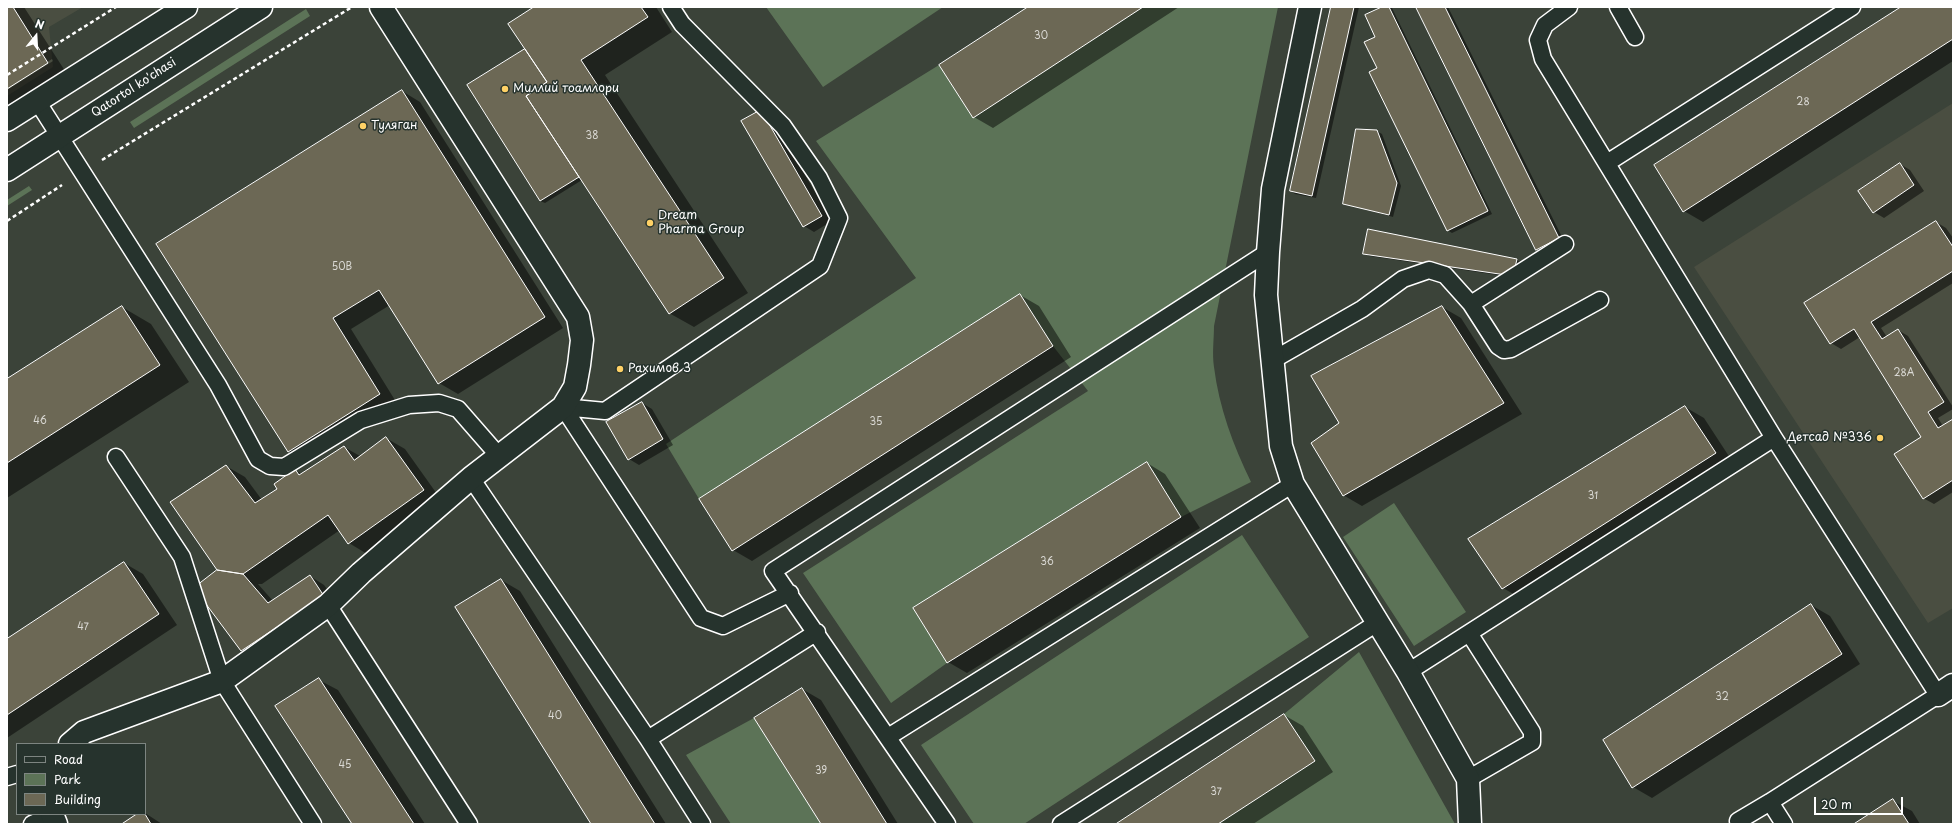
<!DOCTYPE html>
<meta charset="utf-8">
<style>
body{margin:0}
#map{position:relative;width:1960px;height:831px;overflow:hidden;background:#3b4339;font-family:"Playpen Sans",sans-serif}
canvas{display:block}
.frame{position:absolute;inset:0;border:8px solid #fff;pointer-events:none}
.legend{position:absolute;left:16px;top:743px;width:130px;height:72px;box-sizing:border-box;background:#26332d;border:1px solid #7d8581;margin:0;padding:5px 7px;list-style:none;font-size:12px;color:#fff}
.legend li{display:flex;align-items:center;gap:8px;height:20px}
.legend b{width:20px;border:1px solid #7d8581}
.north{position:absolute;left:16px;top:16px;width:40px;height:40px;-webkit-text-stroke:3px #26332d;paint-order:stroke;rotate:18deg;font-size:11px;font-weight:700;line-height:16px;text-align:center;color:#fff}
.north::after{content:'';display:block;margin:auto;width:14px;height:18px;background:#fff;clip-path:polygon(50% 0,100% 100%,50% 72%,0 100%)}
.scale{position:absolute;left:1814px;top:797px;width:89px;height:18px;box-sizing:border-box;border:2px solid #fff;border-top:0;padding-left:5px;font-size:12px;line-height:14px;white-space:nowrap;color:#fff;-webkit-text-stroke:3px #26332d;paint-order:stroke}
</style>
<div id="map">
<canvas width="1960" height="831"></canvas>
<div class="frame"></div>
<ul class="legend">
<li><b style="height:5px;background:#26332d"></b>Road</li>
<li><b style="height:11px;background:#5c7357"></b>Park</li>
<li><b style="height:11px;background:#6c6855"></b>Building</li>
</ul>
<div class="north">N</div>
<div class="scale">20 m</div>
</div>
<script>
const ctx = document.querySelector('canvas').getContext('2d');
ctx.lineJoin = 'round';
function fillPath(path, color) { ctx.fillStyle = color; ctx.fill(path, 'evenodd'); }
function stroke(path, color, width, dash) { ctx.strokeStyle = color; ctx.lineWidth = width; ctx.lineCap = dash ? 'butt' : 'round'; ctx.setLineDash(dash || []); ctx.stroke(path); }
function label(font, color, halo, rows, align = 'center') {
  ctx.font = font + ' "Playpen Sans",sans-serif'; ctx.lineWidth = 3; ctx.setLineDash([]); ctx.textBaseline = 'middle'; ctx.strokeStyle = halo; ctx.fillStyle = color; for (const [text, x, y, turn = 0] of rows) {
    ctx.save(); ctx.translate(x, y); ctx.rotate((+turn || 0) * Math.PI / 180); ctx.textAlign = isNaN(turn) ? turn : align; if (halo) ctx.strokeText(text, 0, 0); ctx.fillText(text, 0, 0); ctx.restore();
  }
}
fillPath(new Path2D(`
 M7,7H83L49,27L53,67L7,96Z
 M1953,103V608L1928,623L1694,267Z`), '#4a4e41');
fillPath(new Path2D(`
 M766,7H943L823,87Z
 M1143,7H1278L1214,326C1214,339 1212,353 1214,367C1219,407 1233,445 1251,482L1181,517L1146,462L913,608L947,663L891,703L803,573L1088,391L1053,346L1020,294L699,499L666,444L916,278L816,141L939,65L973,118Z
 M306,9L310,16L134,128L130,122Z
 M29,186L32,190L7,206V200Z
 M1394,503L1466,612L1414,646L1343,537Z
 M1242,535L1309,637L1024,824H974L921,745Z
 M1359,652L1455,824H1218L1315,761L1284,714Z
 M754,718L821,824H731L686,755Z`), '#5c7357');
fillPath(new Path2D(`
 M7,7H24L67,74L7,112V90L53,61L52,59L7,88Z
 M536,7H656L672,32L605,75L748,293L694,327L669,313L582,180L545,203L540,201L468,86L526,50Z
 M1030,7H1179L993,128L974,117Z
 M1332,7H1359L1316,198L1295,194L1291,191Z
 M1385,7L1392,8L1492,214L1452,233L1447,230L1379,68L1376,37Z
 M1417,7H1448L1564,241L1541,252L1536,249Z
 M1903,7H1953V61L1703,222L1684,211Z
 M402,91L420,102L563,328L458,394L439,383L390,305L351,329L398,405L307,462L288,451Z
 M771,117L832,221L814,232L804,226L743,121Z
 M1377,131L1382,134L1401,186L1393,217L1344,203Z
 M1900,164L1910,170L1924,191L1884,218L1874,212Z
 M1936,222L1946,228L1953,238V283L1881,328L1887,337L1898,330L1908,336L1953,407V409L1938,418L1943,426L1953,420V492L1934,504L1923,498V437L1860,337L1841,349L1831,343Z
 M1369,230L1517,260L1522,263L1518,278L1369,256L1364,253Z
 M1020,295L1039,306L1071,357L752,561L733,550Z
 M122,307L151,324L189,382L7,498V380Z
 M1442,307L1461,318L1522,414L1362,506L1343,495L1341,423Z
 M642,403L652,409L673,445L639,465L629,459Z
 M1685,407L1704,418L1734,464L1522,599L1503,588Z
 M386,438L405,449L442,501L367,554L349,543L340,530L262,584H258L273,601L310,576L324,585L338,604L256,659L241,651L218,570L226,466L245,477L262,500L279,489L295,470L302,474L344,447L360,456Z
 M1147,463L1165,474L1200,528L967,673L948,662Z
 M124,563L143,574L177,625L7,738V641Z
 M501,580L520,591L666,824H592Z
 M1811,605L1830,616L1860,664L1652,798L1633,787Z
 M319,680L338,690L425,824H353Z
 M802,689L821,700L898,824H822Z
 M1284,715L1303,726L1333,772L1253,824H1118Z
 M1893,801L1912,811L1920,824H1856Z
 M145,813L162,824H124L139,814Z`), '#0007');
const building = new Path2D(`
 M7,7H13L48,63L7,89Z
 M534,7H641L648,17L581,60L724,278L669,314L526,96L547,82L508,24Z
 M1028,7H1143L973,118L939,65Z
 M1331,7H1354L1312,196L1290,191Z
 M1382,7H1389L1488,211L1447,231L1369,72L1377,68L1364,42L1375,37L1365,15Z
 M1416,7H1445L1559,238L1536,250Z
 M1901,7H1953V39L1683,212L1654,165Z
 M525,49L547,82L526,96L579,177L540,201L467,85Z
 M402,90L545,317L438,384L379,290L333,318L380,394L288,452L156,244Z
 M761,110L822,216L803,227L741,121Z
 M1356,129L1377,130L1397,183L1389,215L1343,204Z
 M1900,163L1914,185L1873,213L1858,191Z
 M1936,221L1953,247V271L1871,322L1882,339L1898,329L1944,402L1928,412L1938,428L1953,419V480L1923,499L1894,454L1921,437L1854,329L1830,344L1804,303Z
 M1368,229L1517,259L1513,276L1363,254Z
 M1020,294L1053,346L732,551L699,499Z
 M122,306L160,365L7,463V379Z
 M1442,306L1504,403L1343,496L1311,443L1339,423L1311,376Z
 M642,402L663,439L628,460L606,422Z
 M1685,406L1716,453L1502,589L1468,539Z
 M386,437L424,490L348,544L328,515L243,574L217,570L170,502L226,465L255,503L277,489L274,484L295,469L299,475L344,446L354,460Z
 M1147,462L1181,517L947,663L913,608Z
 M124,562L159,614L7,715V639Z
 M217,570L243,574L268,603L310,575L324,596L241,651L194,588Z
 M501,579L655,824H591L455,607Z
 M1811,604L1842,654L1632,788L1603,740Z
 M319,678L414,824H352L275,706Z
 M802,688L887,824H821L754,718Z
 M1284,714L1315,761L1218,824H1116Z
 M1893,799L1909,824H1854Z
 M137,814H145L151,824H122Z`);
fillPath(building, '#6c6855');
stroke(building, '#fff', 1);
const lane = new Path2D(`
 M1569,7L1545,25L1538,40L1543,59L1774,438L1938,695L1770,802L1738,821L1739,824
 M1618,7L1635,37
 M37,101L218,385L258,459L270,466L284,467L361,420L409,405L439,403L458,409L499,456
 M1607,163L1852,7
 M1471,304L1565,244
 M1273,360L1362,309L1403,279L1429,270L1445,275L1471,304L1498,346L1504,350L1511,349L1600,300
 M563,407L605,411L820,266L839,218L819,178L783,126L682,24L671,7
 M563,407L701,618L723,626L790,593
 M116,457L182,557L222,681L313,824
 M471,478L648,739L702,824
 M328,605L469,824
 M1408,672L1774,438
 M888,737L1293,484
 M648,739L817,632
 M7,777L17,774
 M1468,779L1532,742V732L1469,633
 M1770,802L1784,824
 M32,824L52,815
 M947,824L773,571L1268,252
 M1061,824L1377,623`);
const street = new Path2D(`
 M1310,7L1273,189L1268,252L1266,295L1281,446L1293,484L1408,672L1468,779L1470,824
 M1938,695L1953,685
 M70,744L84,732L222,681L328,605L361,573L471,478L563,407L575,387L579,365L582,340L578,317L381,7
 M52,814L56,824`);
const secondary = new Path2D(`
 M7,120L186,7
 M7,170L261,7`);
stroke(lane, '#fff', 19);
stroke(street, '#fff', 25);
stroke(secondary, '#fff', 25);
stroke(new Path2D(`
 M7,75L116,7
 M102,160L352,7
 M7,221L62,185`), '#fff', 2.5, [4, 3]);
stroke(lane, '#26332d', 16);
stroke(street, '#26332d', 22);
stroke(secondary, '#26332d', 22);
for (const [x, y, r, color] of [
 [505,89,4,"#ffd166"],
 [363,126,4,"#ffd166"],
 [650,223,4,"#ffd166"],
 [620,369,4,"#ffd166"],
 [1880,438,4,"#ffd166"]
]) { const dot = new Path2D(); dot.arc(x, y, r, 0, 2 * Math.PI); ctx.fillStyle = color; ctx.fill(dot); stroke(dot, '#26332d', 1.5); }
label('10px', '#dad9d4', null, [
 ["30",1041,36],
 ["28",1803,102],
 ["38",592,136],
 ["50В",342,267],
 ["28A",1904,373],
 ["46",40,421],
 ["35",876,422],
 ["31",1593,496],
 ["36",1047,562],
 ["47",83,627],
 ["32",1722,697],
 ["40",555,716],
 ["45",345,765],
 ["39",821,771],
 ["37",1216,792]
]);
label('12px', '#fff', '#26332d', [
 ["Qatortol ko'chasi",134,88,-33]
]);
label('12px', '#fff', '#26332d', [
 ["Миллий тоамлори",513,89],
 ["Туляган",371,126],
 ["Dream",658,216],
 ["Pharma Group",658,230],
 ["Рахимов 3",628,369],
 ["Детсад №336",1872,438,"right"]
], 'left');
</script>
